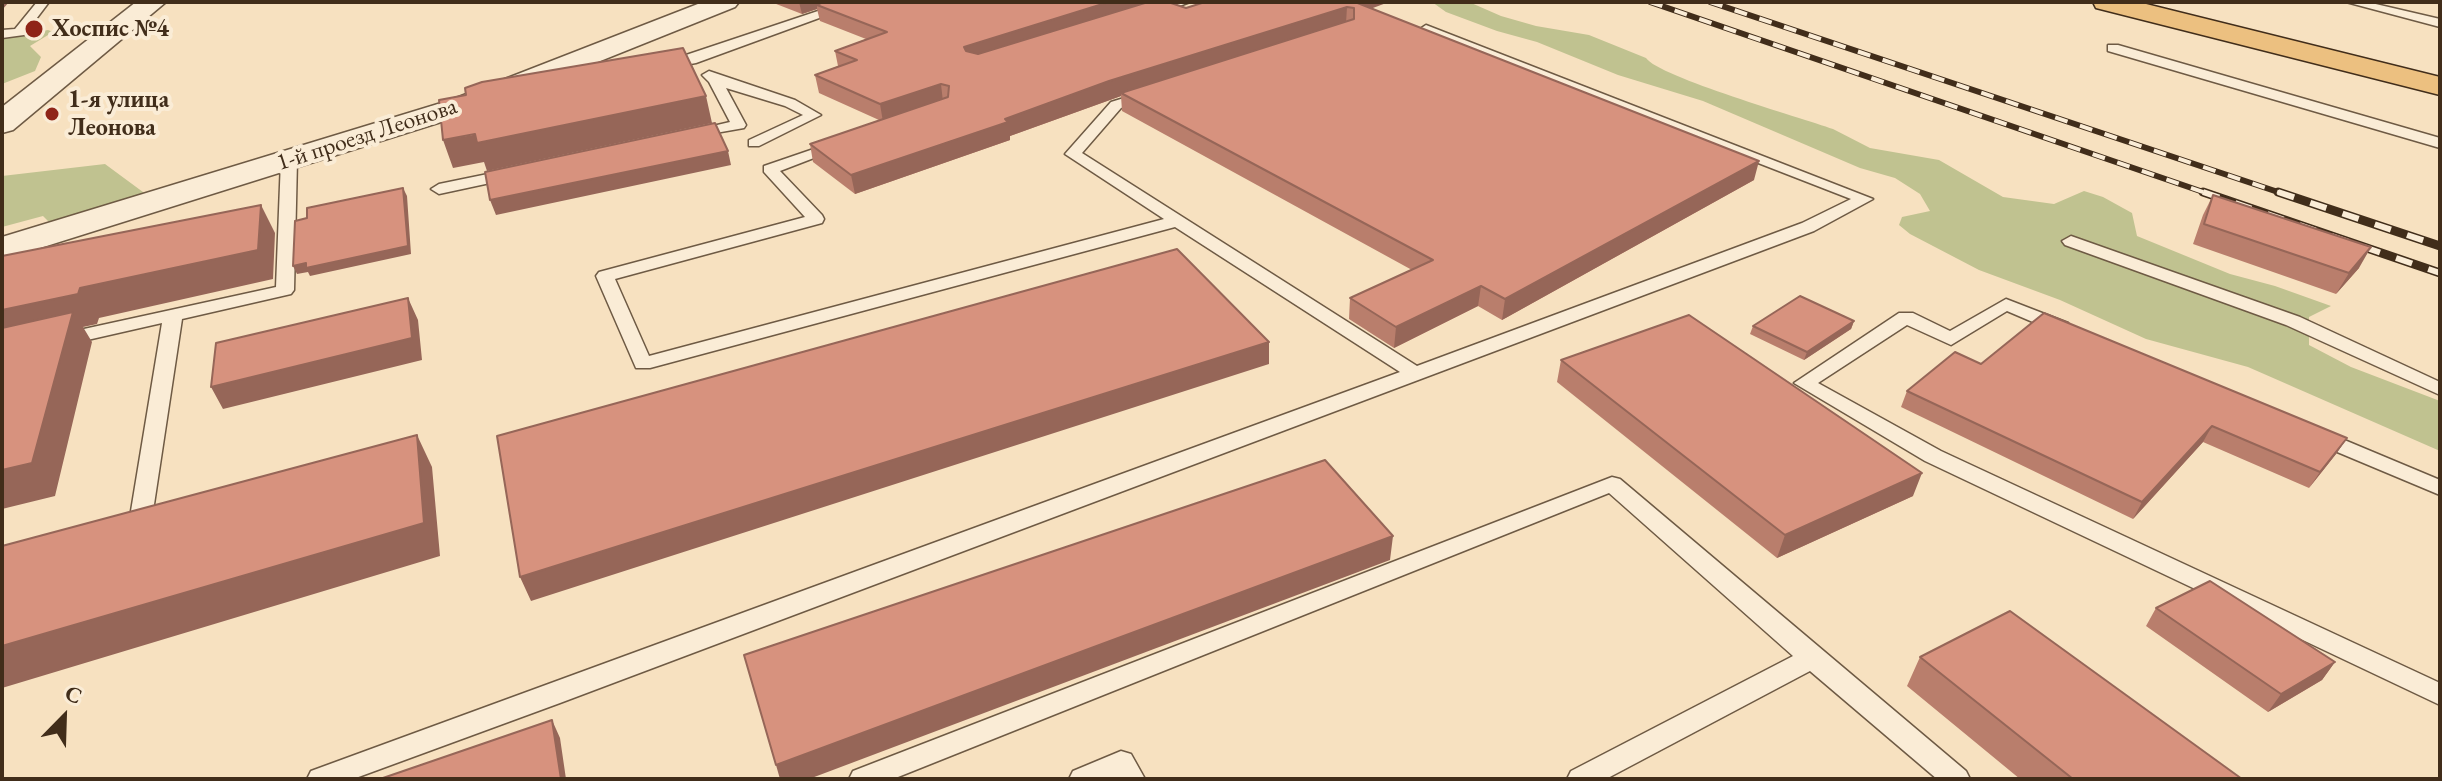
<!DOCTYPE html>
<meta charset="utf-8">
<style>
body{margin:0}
#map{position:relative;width:2442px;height:781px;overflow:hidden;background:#f7e1c0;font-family:"EB Garamond",serif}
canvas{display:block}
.frame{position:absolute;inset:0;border:4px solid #412d1a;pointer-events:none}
.north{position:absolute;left:24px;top:677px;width:80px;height:80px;-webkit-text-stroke:6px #faecd6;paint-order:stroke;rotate:23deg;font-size:22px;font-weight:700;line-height:32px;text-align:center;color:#412d1a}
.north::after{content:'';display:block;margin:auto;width:28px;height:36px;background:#412d1a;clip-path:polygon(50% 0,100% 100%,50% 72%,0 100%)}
</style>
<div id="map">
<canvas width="2442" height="781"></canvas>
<div class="frame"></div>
<div class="north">С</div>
</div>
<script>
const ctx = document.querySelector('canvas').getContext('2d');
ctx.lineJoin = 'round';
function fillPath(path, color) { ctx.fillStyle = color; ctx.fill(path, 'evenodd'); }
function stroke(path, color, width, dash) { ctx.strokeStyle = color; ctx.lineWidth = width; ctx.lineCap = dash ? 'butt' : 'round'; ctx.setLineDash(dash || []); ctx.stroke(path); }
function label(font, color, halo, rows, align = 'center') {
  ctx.font = font + ' "EB Garamond",serif'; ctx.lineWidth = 8; ctx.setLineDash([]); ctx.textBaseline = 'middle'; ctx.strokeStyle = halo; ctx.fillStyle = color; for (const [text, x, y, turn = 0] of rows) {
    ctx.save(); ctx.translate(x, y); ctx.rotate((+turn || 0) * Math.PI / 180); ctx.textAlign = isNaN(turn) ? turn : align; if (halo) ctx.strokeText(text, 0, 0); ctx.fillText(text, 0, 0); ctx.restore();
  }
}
fillPath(new Path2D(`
 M1432,2H1469L1501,16L1536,26L1589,35L1646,58C1659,77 1802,118 1833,129L1870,148L1939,160L2003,197L2054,204L2084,191L2103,197L2132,213L2137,236L2230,274L2275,286L2331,306L2309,317V345L2351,367L2440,401V451L2248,367L2146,339L2060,300L1979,270L1910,234L1899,225L1902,217L1930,211L1920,194L1895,178L1860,168L1703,101L1618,75L1537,42L1497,31L1446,12Z
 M48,30L53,32L30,46L41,57L35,71L2,84V38Z
 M105,164L147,195L51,224L43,216L2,227V176Z`), '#c0c290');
const service = new Path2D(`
 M37,2H49L24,35L2,38V30L15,29Z
 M845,2H863L696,63L663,69L656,65Z
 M1171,2H1190L1149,17L1143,13Z
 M2346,2H2367L2440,19V27Z
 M1426,25L1873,199L1814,231L560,703L353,779H307L311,771L1400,372L1175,227L650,368H636L596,276L599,272L805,217L764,172V166L837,141L845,146L780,171L822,215L824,219L822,223L615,279L649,356L1164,219L1065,154L1111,102L1147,91L1152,92V98L1121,108L1082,153L1417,366L1802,223L1851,199L1421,32L1420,29Z
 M2108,45H2118L2440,138V148L2108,51Z
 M709,71L795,100L821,115L759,146H749V140L803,115L785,106L726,88L746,125L744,128L687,138V132L730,122L709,82L702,75Z
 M289,155L297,160L294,290L291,294L182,319L153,511L150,516H134L131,511L162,323L61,346L52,340L61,334L276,287L281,160Z
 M512,169L520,174L518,177L439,194L431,189L439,184Z
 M2071,236L2300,317L2440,382V395L2286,325L2065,245L2062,241Z
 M2006,299L2068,323L2070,327L2061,333L2054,331L2007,311L1951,345L1907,325L1818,383L1941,451L2440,683V705L1925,461L1794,383L1899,313H1913L1950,331Z
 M2318,429L2440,480V495L2311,441L2308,436L2311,431Z
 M1612,477L1620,479L1966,771L1970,779H1937L1810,671L1606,779H1567L1571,771L1793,656L1609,493L893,779H849L853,771Z
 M1121,751L1131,754L1145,779H1069L1073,771Z`);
const minor = new Path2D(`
 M703,2H739L735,7L473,112L2,260V237L451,100Z`);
const tertiary = new Path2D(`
 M136,2H166L13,130L2,133V107Z`);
const primary = new Path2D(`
 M2093,2H2138L2440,77V95L2096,8Z`);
stroke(service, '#6e5a44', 3);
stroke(minor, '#6e5a44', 3);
stroke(tertiary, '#6e5a44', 3);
stroke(primary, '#412d1a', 3);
fillPath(service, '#faecd6');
fillPath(minor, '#faecd6');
fillPath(tertiary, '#faecd6');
fillPath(primary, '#ecc080');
const railFar1 = new Path2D(`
 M1650,2L2209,194
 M1710,2L2284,194`);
const rail = new Path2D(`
 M2203,192L2440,273
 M2278,192L2440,246`);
stroke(railFar1, '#412d1a', 6);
stroke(rail, '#412d1a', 9);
stroke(railFar1, '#faecd6', 4, [13]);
stroke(rail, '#faecd6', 6, [17]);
fillPath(new Path2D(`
 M771,2H1139V5L1186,8L1205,2L1372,8L1754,180L1502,320L1478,306L1394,348L1349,319L1350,298L1412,270L1122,111L1121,96L1010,136V140L855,194L813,162L810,144L879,120L819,93L815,75L838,66L835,51L866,39L820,21L817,9L802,14Z
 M2213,195L2359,268L2336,294L2193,244L2203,215Z
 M1854,321L1851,329L1804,360L1750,334L1753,326Z
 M1561,360L1913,496L1777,558L1557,382Z
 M1981,364L2347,438L2336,454L2309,488L2203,442L2133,519L1901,407L1907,391Z
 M2156,608L2335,662L2322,680L2268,712L2146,626Z
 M1920,657L2242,779H2020L1907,686Z`), '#b97e6c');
fillPath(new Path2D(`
 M2,2H9L2,10Z
 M799,2H836L817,5V9L802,14Z
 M1109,2H1139V9L966,64L964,47Z
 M1350,2H1389L1354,15V8Z
 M1347,7L1346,23L1121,93V96L1010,136V140L855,194L851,175L1109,81Z
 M941,84L943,102L883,122L880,104Z
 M706,96L712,123L487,171L484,162L453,168L443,140Z
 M728,151L731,165L496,215L490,200Z
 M1759,161L1754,180L1502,320L1505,299Z
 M403,188L407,196L411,254L310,276L308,272L297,274L293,266Z
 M261,205L275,233L273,279L99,318L97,324L83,327L92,342L55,496L2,509V310L80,288Z
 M2371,247L2359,268L2336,294L2349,273Z
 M1481,286L1478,306L1394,348L1396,327Z
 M408,298L418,320L422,360L223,409L211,387Z
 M1854,321L1851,329L1804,360L1807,352Z
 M1269,342V364L531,601L520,577Z
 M2212,426L2203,442L2133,519L2142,502Z
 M417,435L432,467L440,556L2,688V646Z
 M2347,438L2336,454L2309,488L2320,472Z
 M1922,473L1913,496L1777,558L1785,535Z
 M1393,536L1390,560L809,779H780L776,765Z
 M2335,662L2322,680L2268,712L2281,694Z
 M552,720L560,738L566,779H561Z`), '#966658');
const building = new Path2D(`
 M823,2H1109L964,47L966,51L978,54L1148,2H1168L1186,8L1205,2H1355L1759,161L1505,299L1481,286L1396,327L1350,298L1433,260L1121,93L1354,19V8L1347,7L1109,81L1005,119L1008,122L851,175L810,144L948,97L949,86L941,84L880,104L815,75L857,60L835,51L887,32L817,5Z
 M683,48L706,96L477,143L475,134L443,140L439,100L466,95L465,88L482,82Z
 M715,123L728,151L490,200L485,172Z
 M403,188L408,246L306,268V263L293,266L295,221L307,218V208Z
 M2213,195L2371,247L2349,273L2204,224Z
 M261,205L258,250L80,288L78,294L2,310V256Z
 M1177,249L1269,342L520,577L497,436Z
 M1800,296L1854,321L1807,352L1753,326Z
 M408,298L412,338L211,387L216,343Z
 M73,312L32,463L2,470V328Z
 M2044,313L2347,438L2320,472L2212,426L2142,502L1907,391L1955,352L1981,364Z
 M1689,315L1922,473L1785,535L1561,360Z
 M417,435L424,523L2,646V546Z
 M1325,460L1393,536L776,765L744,655Z
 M2210,581L2335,662L2281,694L2156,608Z
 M2010,611L2242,779H2073L1920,657Z
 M552,720L561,779H380Z`);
fillPath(building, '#d7927e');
stroke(building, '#966658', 2);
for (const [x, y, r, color] of [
 [34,29,10,"#8f2418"],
 [52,114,8,"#8f2418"]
]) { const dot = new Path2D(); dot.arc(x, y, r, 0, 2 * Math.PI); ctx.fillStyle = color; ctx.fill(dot); stroke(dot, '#faecd6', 3); }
label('bold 24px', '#412d1a', '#faecd6', [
 ["Хоспис №4",52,29],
 ["1-я улица",68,100],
 ["Леонова",68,128]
], 'left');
label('24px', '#412d1a', '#faecd6', [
 ["1-й проезд Леонова",367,135,-18]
]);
</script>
